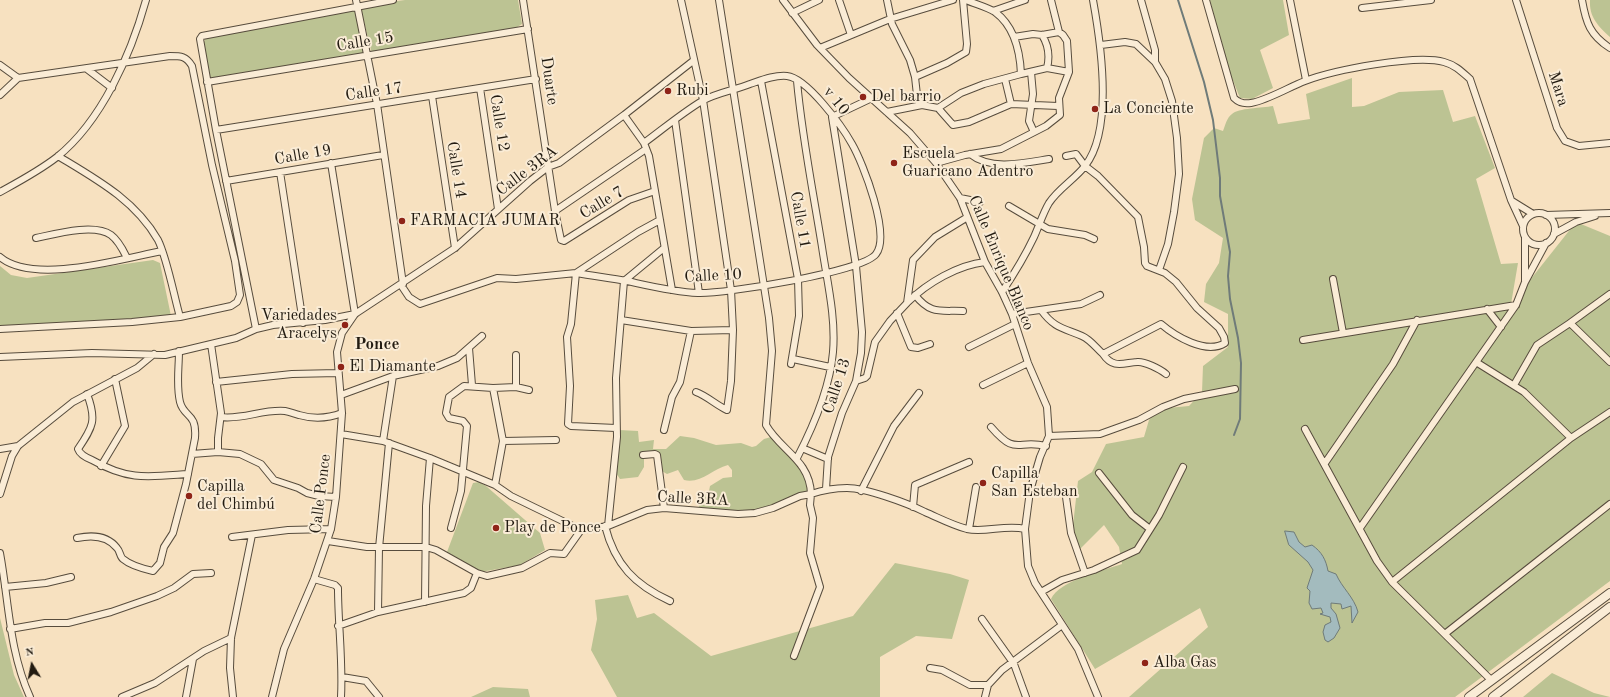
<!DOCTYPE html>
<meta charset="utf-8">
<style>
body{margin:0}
#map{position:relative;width:1610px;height:697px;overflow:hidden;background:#f7e1c0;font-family:"Old Standard TT",serif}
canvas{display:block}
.north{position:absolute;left:12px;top:645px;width:40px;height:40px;-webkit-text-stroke:3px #faecd6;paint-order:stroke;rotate:350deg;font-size:11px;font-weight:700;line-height:16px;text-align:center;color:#221b11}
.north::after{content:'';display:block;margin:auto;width:14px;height:18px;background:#221b11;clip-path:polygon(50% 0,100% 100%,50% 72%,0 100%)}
</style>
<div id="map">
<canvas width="1610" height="697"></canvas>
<div class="north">N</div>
</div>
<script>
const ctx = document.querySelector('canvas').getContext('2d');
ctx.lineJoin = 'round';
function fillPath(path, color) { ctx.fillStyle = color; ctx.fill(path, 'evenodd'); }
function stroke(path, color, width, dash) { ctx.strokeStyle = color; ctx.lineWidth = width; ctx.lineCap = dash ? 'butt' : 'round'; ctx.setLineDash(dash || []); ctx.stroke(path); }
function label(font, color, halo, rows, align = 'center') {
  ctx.font = font + ' "Old Standard TT",serif'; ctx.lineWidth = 4; ctx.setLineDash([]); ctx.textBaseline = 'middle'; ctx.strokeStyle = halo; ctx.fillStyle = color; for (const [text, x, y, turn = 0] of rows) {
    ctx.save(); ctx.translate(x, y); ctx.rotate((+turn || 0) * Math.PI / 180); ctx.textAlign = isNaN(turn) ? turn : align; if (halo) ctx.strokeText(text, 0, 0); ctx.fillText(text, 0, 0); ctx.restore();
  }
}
fillPath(new Path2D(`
 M405,0H518L522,24L511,31L372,54L360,6Z
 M1210,0H1283L1289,35L1260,50L1273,88L1252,99L1240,98L1226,63Z
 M1590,0H1610V37C1598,26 1589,17 1590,0Z
 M358,9L368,54L210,81L201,49L207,35Z
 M1352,78V107L1364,106L1399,92L1443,90L1453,122L1475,116L1495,168L1476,179L1501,264L1518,263L1511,304L1576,222L1610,236V581L1455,697H1129L1208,627L1200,608L1095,669L1051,599C1059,581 1104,570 1122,564L1119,547L1104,525L1076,553L1072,534L1078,481L1092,472L1106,444L1144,437L1149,420L1157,409L1189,406L1202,392L1203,366L1228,347V314L1204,302L1206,284L1219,263L1223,238L1195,220L1192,199L1204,138L1214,128L1223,131C1225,126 1227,117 1232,114C1238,108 1262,108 1273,106L1278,124L1310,119L1306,94Z
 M153,260L160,263L171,316L0,327V266L11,275L27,278Z
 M619,430L638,431L639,442L654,440L653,449H666L680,436L694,438L716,445L741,443L752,447L756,446L764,439L771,437L783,445L805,474L809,490L756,512L699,508L698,494L709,491L710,486L723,478L732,477V470L728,465C712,469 701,484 684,480L678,470L667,474L660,470L656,456L644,459V467L638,477L620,479L616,473Z
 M479,482L486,486L540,533L545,550L520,565L481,572L447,552L473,483Z
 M895,563L950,574L969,580L952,639L916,636L880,657V697H617L591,650L597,619L595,600L628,595L637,618L654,613L711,656L853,616Z
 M0,618L14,675L24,697H0Z
 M1552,673L1594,693L1610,697H1523Z
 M493,687L528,689L530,697H471Z`), '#bcc393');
const water = new Path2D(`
 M1285,531L1294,532L1299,542L1305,547L1312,545C1322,552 1326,560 1328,571L1336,574C1342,588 1354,597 1358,612L1352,623L1351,606L1342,609L1341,604L1331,603V608L1336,614L1340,628L1334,638L1328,642L1325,640L1323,632L1325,625L1331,622L1330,617L1320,614L1323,613L1321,608L1312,609L1309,603L1310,591L1307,588L1313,570L1308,562L1289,545Z`);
fillPath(water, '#a3bbbe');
stroke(water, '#6f7b79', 1);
stroke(new Path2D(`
 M1178,0L1204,82L1213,120L1220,178V196L1230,252L1228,276L1230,299L1238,338L1241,363L1240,419L1234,435`), '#6f7b79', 2);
const minor = new Path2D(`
 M356,0L377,104L403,284
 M523,0L555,211L561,240L564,241L629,200L655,191
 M681,0L703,100L731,290L733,330L731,381L727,410C716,405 707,396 696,392
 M783,0L817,45L849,78L910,133L936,163L960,198L985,262L1002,292L1012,314L1028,363L1047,407L1049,436L1040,457L1030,491L1025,529L1028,566L1035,583L1078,649L1098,697
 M839,0L851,35
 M887,0L892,24L910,60L915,77L917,95L922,105L938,108L953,125L969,122L1011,104L1058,106
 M966,0C975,4 987,7 995,12C1014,26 1020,51 1021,74
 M1051,0L1059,32
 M1141,0L1155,50V62L1165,79L1172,101L1177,138L1179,174L1174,212L1168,244L1159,270
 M1206,0L1234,98C1239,103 1245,104 1251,103C1268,100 1289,87 1305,81C1334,70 1416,54 1444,62C1455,65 1461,71 1470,79L1511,200L1523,226
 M1290,0L1306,80
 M1516,0L1557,128L1565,141L1579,146L1610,143
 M1582,0C1586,23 1590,35 1610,48
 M1362,8L1431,0
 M993,11L1025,0
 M792,13L819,0
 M1042,35C1049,46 1050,56 1047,68
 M1101,45L1125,42L1136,44L1155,62
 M820,48L890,19L953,0
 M0,65L18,78L0,95
 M87,69L112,88
 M1031,72L1033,94L1029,121L1034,132
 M915,77L947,63L966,52L967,44L963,0
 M1005,79L1011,104
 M761,81L798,279L799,316L791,364
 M207,82L528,29
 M480,88L498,209
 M432,96L455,248
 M938,108L961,93L984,84L1021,74L1047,68L1069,72
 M887,112L922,105
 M624,115L644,143L649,156L672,290
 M675,120L699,293
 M216,130L536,79
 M970,154C991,171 1024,163 1049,159
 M58,156C96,179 135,200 158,240C167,258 174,296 180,317
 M331,163L355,314
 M936,163L965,155L1001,149L1046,126L1060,115L1059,98L1069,72L1067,41L1063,35L1059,32L1042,35L1033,34L1014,37
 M280,172L303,323
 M226,181L383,155
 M0,192C20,181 39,171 57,157C102,121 131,54 146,0
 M960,198L980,202
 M1512,201L1533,214
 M1009,206L1048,229L1085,235L1094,239
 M555,211L646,149
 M1523 229a16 16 0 1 1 32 0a16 16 0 1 1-32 0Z
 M1546,215L1610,213
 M1554,234L1576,222L1595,216
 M36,238C55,234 94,223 111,235C119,241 123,250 127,258
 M0,257C33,285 121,259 162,251
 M576,273C593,276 610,278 627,281C650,286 674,292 698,293C724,294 863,272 876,254C891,235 863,163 852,144C842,126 807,78 787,76C774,75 762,80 750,84C735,90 716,93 702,101C682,113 663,129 644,143
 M576,273L571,324L567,337L570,386L568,424L571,426L616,428
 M1333,279L1343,333
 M1525,281V238
 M401,285L409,297L420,304L497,278L516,279L576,273L638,232L660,220
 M1002,292C1014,274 1025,256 1034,237C1039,226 1043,213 1049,203C1058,189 1075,179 1085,166C1114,129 1101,44 1093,0
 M915,295C931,315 940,310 963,311
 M908,302C927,283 958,265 985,262
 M1487,309L1501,327
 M1041,310C1054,328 1063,328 1082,336C1091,340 1096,348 1103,354L1161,324C1175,336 1206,355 1225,343L1224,337L1219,328L1197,308L1176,282L1165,273L1147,266L1145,263L1144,247L1138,217L1098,176L1085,166L1076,154L1066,156
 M897,313L911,347L918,348L930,344
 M1012,314L1081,304L1100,295
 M621,320L691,331L733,330
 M1570,323L1610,294
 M0,329L132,322L180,317L231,306L237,302L240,295L235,261L212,165L192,66C186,56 181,56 170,56L18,78
 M256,329L216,130L200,39L202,36L393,0
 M1303,340L1516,305
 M211,344L221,413L218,438V452
 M969,347L1015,324
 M469,348L472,385
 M1103,354C1113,369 1123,363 1137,362C1144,361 1160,369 1166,374
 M516,355V387
 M0,357L92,353L165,355L236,338L256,329L273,325L325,320L355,314L455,248L530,181L548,167L559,163L624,115L693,61
 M793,359L830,367
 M1476,362L1524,392L1571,438
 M856,381L865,378L867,376L875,342L890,321L907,303L913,260L935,237L966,218
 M216,382L292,374L338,373
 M983,385L1028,363
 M1514,385L1537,345L1570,323L1610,362
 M493,388L516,387L529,390
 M87,394C97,420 93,427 78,449C80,455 87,458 92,460C129,481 148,477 188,474
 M341,395L393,376L438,366L457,358L482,336
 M221,417C242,420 263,409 285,411C290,412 295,414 299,415C313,419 329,418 342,413
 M991,427C1017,457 1016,439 1046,446
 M1305,429L1377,561L1392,582L1491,680
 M664,430L672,397L680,382L691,331
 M341,434L383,441L430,458L495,485L511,496L581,530L608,526L647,510L664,508L738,514L755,513L773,508L800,496L811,494C810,460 780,450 766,425L772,351L769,318L719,0
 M1049,436L1100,434L1139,420L1163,407L1184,399L1235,389
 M383,441L393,376
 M503,441L556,440
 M802,448L828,459
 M0,449L18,446
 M192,454L218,452L240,454L261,464L274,480L298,488L307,493L319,496L336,497
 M643,455L655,454L657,455L664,508
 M797,458C813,427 830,388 833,352C836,317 827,281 822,247C813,191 802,137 797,81
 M1325,463L1393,364L1417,320
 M101,466L125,426L115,379
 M1099,473L1132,515L1150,529
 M826,489L828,457L842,413L856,381L861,353L862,332L856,266L832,117L872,98
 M861,491L894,426L919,393
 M0,494L12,456L18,446L73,402L137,368L154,354
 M1066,497L1071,533L1085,573
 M913,507L915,485L969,462
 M605,526C615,565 635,585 670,601
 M608,526L617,437L616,378L624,281L664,248
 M451,528L461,491L467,426L463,421L449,418L446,413L449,397L464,386L493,388L503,441L495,485
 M1360,528L1516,305L1525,282L1546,243
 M969,529L976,487
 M232,537L288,530L331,529
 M77,538C91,535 107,535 117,548C120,551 120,557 123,559C130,565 144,569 153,571L160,563L164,547L173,533L186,484L195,438C197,412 184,418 180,402C176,385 179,368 179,351
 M328,541L367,547H426L436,550L477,573L487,576L522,568L550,553L564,554L581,530
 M0,553C9,602 9,651 30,697
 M314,579L335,585L338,588C338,624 343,661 341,697
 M1392,582L1571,438L1610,412
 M5,587L46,583L71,577
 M1041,592L1062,580L1094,570L1137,550L1159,515L1183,467
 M425,602L426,506L430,458
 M378,612L379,548L389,443
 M982,619L1014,664L1026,697
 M338,626L378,612L464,593L471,588L477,573
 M10,629L45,623H68L111,612L157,596L174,588L193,574L211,573
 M1446,633L1610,504
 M794,656L820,587L810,553L813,518L810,505L811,494C823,490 834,488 847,488C866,488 907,503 925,512C939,518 952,525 967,529C986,533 1006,524 1025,529
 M930,668L942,670L970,685H988L985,697
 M342,677L366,681L379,697
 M988,685L1002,670L1062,625
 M122,697L155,683L204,651L231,638
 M186,697L193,659
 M233,697L230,668L231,638L252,535
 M272,697L284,649L314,579L331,529L336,497L342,413L337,352L342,333L355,314`);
const tertiary = new Path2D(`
 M1469,697L1610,593
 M1493,697L1610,607`);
stroke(minor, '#574c3d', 8);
stroke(tertiary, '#574c3d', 10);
stroke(minor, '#faecd6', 6);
stroke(tertiary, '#faecd6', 8);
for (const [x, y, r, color] of [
 [668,91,4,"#8f2418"],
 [863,97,4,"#8f2418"],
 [1095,109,4,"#8f2418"],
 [894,163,4,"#8f2418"],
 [402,221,4,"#8f2418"],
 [345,325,4,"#8f2418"],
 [341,367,4,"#8f2418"],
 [983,483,4,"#8f2418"],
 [189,496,4,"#8f2418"],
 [496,528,4,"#8f2418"],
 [1145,663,4,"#8f2418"]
]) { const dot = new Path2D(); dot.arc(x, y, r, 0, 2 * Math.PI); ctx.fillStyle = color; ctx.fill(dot); stroke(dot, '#faecd6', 1.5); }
label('16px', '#221b11', '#faecd6', [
 ["Calle 15",365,42,-9],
 ["Duarte",549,81,82],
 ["Mara",1558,89,72],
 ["Calle 17",374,92,-8],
 ["v 10",836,101,51],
 ["Calle 12",499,123,81],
 ["Calle 19",303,155,-10],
 ["Calle 14",456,170,81],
 ["Calle 3RA",527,171,-37],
 ["Calle 7",602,203,-31],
 ["Calle 11",800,220,80],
 ["Calle Enrique Blanco",1001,263,67],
 ["Calle 10",713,276,-3],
 ["Calle 13",837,386,-72],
 ["Calle Ponce",321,494,-83],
 ["Calle 3RA",693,499,3]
]);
label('16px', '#221b11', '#faecd6', [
 ["Rubi",676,91],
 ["Del barrio",871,97],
 ["La Conciente",1103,109],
 ["Escuela",902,154],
 ["Guaricano Adentro",902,172],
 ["FARMACIA JUMAR",410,221],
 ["Variedades",337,316,"right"],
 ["Aracelys",337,334,"right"],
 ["El Diamante",349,367],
 ["Capilla",991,474],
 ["San Esteban",991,492],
 ["Capilla",197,487],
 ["del Chimbú",197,505],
 ["Play de Ponce",504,528],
 ["Alba Gas",1153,663]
], 'left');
label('bold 17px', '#221b11', '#faecd6', [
 ["Ponce",377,345]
]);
</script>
